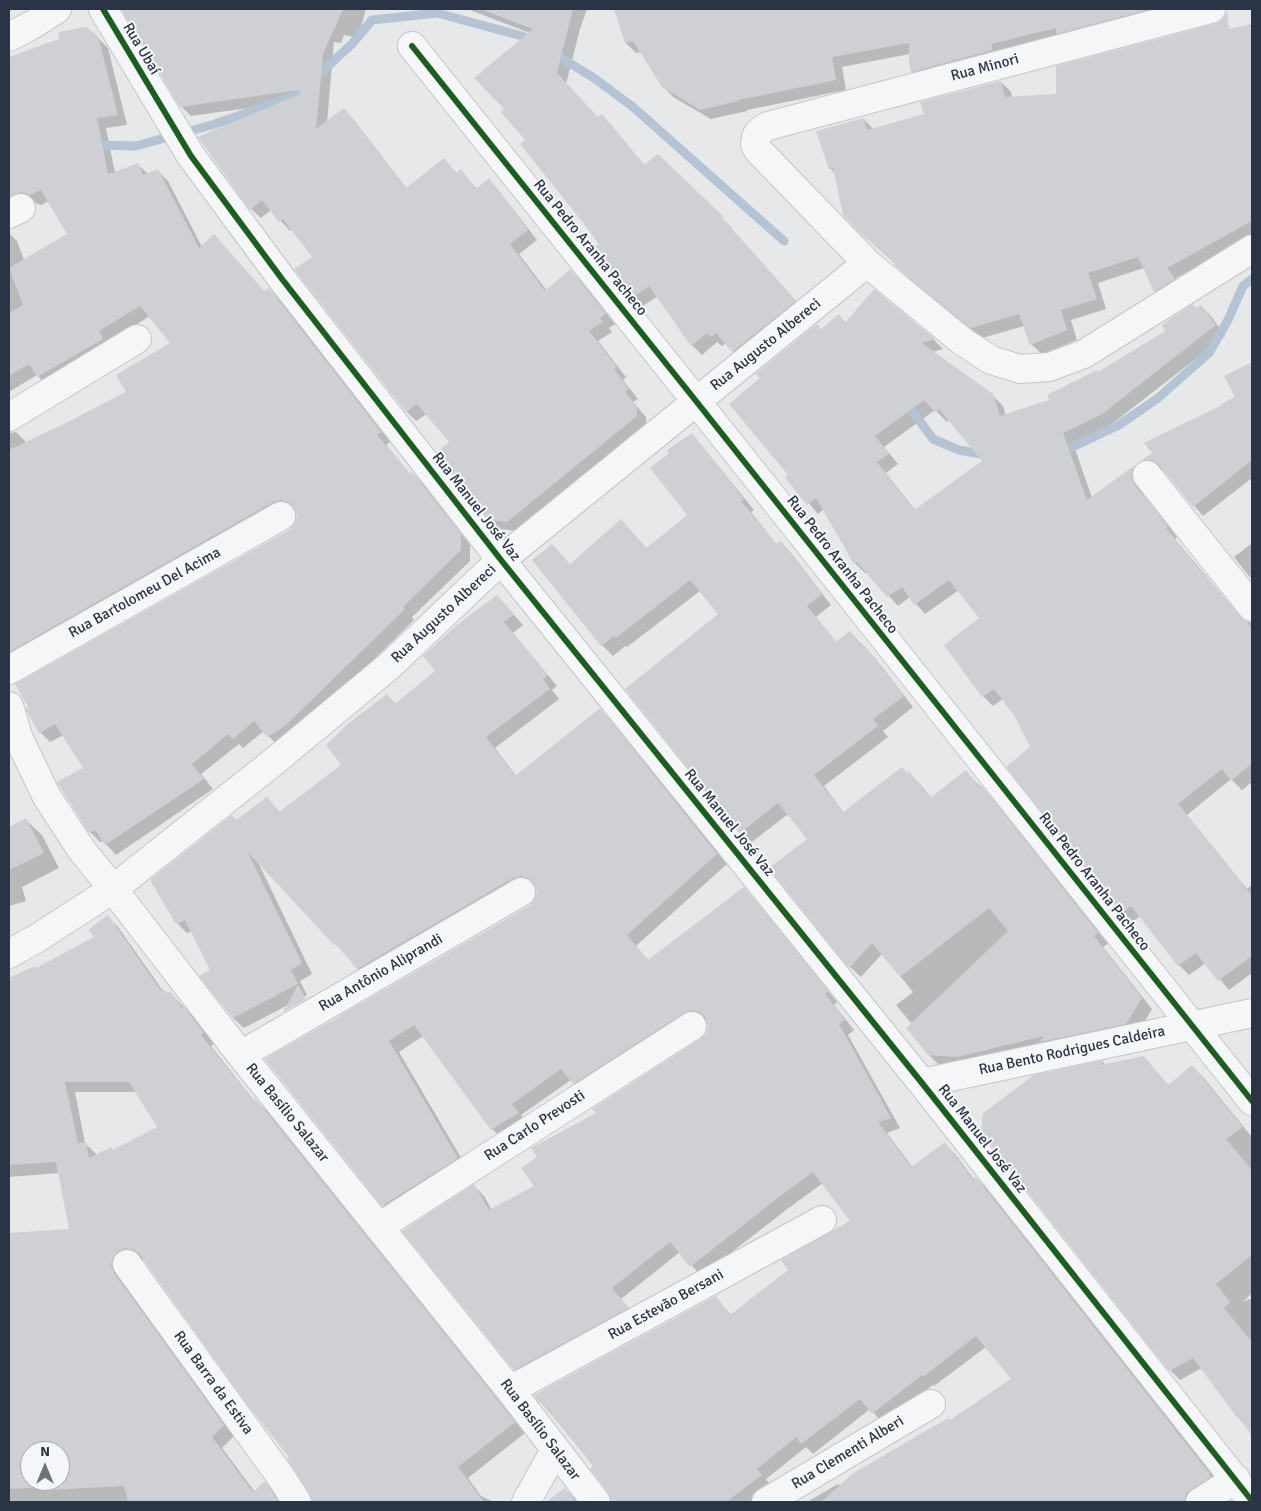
<!DOCTYPE html>
<meta charset="utf-8">
<style>
body{margin:0}
#map{position:relative;width:1261px;height:1511px;overflow:hidden;background:#e6e8ea;font-family:Signika,sans-serif}
canvas{display:block}
.frame{position:absolute;inset:0;border:10px solid #2b3445;pointer-events:none}
.north{position:absolute;left:20px;top:1441px;width:50px;height:50px;box-sizing:border-box;background:#f4f6f9;border:1px solid #a4a8b1;border-radius:50%;rotate:0deg;font-size:14px;font-weight:700;line-height:20px;text-align:center;color:#2b3445}
.north::after{content:'';display:block;margin:auto;width:18px;height:22px;background:#6c737f;clip-path:polygon(50% 0,100% 100%,50% 72%,0 100%)}
</style>
<div id="map">
<canvas width="1261" height="1511"></canvas>
<div class="frame"></div>
<div class="north">N</div>
</div>
<script>
const ctx = document.querySelector('canvas').getContext('2d');
ctx.lineJoin = 'round';
function fillPath(path, color) { ctx.fillStyle = color; ctx.fill(path, 'evenodd'); }
function stroke(path, color, width, dash) { ctx.strokeStyle = color; ctx.lineWidth = width; ctx.lineCap = dash ? 'butt' : 'round'; ctx.setLineDash(dash || []); ctx.stroke(path); }
function label(font, color, halo, rows, align = 'center') {
  ctx.font = font + ' Signika,sans-serif'; ctx.lineWidth = 4; ctx.setLineDash([]); ctx.textBaseline = 'middle'; ctx.strokeStyle = halo; ctx.fillStyle = color; for (const [text, x, y, turn = 0] of rows) {
    ctx.save(); ctx.translate(x, y); ctx.rotate((+turn || 0) * Math.PI / 180); ctx.textAlign = isNaN(turn) ? turn : align; if (halo) ctx.strokeText(text, 0, 0); ctx.fillText(text, 0, 0); ctx.restore();
  }
}
fillPath(new Path2D(`
 M122,9H366L360,31L354,37L344,35L341,43L334,42L327,123L344,109L353,119L407,189L444,160L457,174L461,171L478,190L489,180L498,190L537,240L519,254L547,291L570,271L580,280L615,324L609,328L612,332L598,341L626,377L623,380L638,399L633,402L646,417V426L517,531L500,529L490,519L451,442L427,414L416,421L407,412L296,270L314,257L293,229L290,231L271,210L261,218L251,209L278,104L191,116L181,106Z
 M467,9H587L580,29L566,84L599,119L602,116L612,126L645,166L658,156L732,228H731L805,311L743,361L725,343L722,346L717,342L702,355L692,345L658,296L643,306L634,296L601,244L506,109L530,33Z
 M615,9H1172L922,81L912,71L910,54L842,67L846,90L747,110V111L711,119L673,97L663,86L641,52L636,53L626,43Z
 M1252,25V237L1176,278L1184,289L1165,301L1155,291L1144,268L1098,283L1106,309L1071,320L1077,340L1042,354L1031,344L1024,326L982,338L906,275L896,265L835,174L830,168L864,119L874,130L926,115L1001,82L1011,92L1012,98L1058,95L1177,44Z
 M97,37L108,48L127,125L106,128L115,173L137,164L148,174L158,171L168,181L202,247L224,246L265,292L269,289L279,299L390,442L386,445L411,475L412,473L422,483L470,545V561L412,617L414,620L296,736L278,746L264,731L243,748L239,744L201,774L213,789L116,855L103,841L100,842L90,832L84,768L64,735L50,742L40,732L289,531L295,525L298,517L296,511L293,510L18,663L9,654V433L16,432L27,443L127,392L171,344L150,316L108,342L48,387L37,375L9,392V233L17,241L24,260L69,234L49,201L41,205L33,202L25,204L9,213V58L60,40Z
 M874,291L934,340L943,349L933,352L992,395L1003,406L1006,416L1050,401L1167,331L1201,306L1211,316L1225,336L1112,424L1073,443L1092,498L1135,467L1145,476L1141,488L1144,496L1177,537L1175,539L1244,621L1252,623V782L1242,790L1231,779L1187,815L1247,889L1252,885V973L1229,990L1206,963L1189,975L1179,965L1140,916L1133,922L1123,912L1008,767L1032,748L1016,716L1003,699L993,706L983,696L981,619L959,590L925,614L910,597L898,606L867,572L865,573L855,563L824,509L818,514L787,478L790,476L821,330L839,316L846,323ZM935,410L947,422L949,419L984,461L915,510L886,473L898,464L884,447Z
 M1252,363V478L1203,516L1163,470L1156,469L1152,470L1143,461L1237,397L1226,377Z
 M691,435L702,446L754,510L751,512L777,545L781,542L791,553L831,605L816,617L837,643L850,632L875,658L913,707L883,731L888,737L824,786L844,813L909,773L920,784L931,798L966,772L992,798L1108,944L1103,947L1152,1009L1137,1034L940,1066L929,1055L912,1024L896,1005L913,992L882,954L861,977L850,967L771,868L808,840L788,814L752,842L741,832L719,615L700,591L627,647L625,646L613,656L602,645L570,565L621,520L647,549L689,515Z
 M1252,543V580L1234,557Z
 M507,607L523,625L513,633L557,686L552,690L559,699L495,748L516,776L600,710L610,720L727,864L636,946L649,961L744,889L754,899L837,1002L834,1005L854,1030L848,1035L900,1128L887,1133L913,1168L944,1144L955,1154L976,1182V1178L985,1187L1220,1484L1199,1502H807L838,1484L841,1486L950,1422L1013,1379L986,1347L934,1386L933,1385L883,1423L870,1409L813,1454L806,1447L766,1479L771,1486L749,1502H612L613,1499L595,1467L535,1395L715,1297L731,1315L852,1222L823,1183L786,1210L701,1276L680,1252L621,1299L638,1318L525,1380L515,1369L474,1186L484,1196L492,1210L536,1186L598,1114L701,1040L707,1034L709,1026L707,1021L703,1020L584,1093L571,1080L521,1115L528,1124L503,1139L492,1129L423,1036L399,1052L467,1168L394,1216L383,1205L266,1060L530,906L535,901L538,892L536,887L532,886L368,979L256,858L312,974L300,981L307,995L244,1028L233,1018L212,970L192,931L187,933L177,923L236,821L266,798L280,812L343,765L387,695L396,704L437,671Z
 M26,820L42,835L59,868L22,887L26,901L9,906V828Z
 M108,917L118,927L163,991L167,995L170,993L193,1016L214,1044L211,1046L256,1103V1101L266,1110L525,1433L468,1478L481,1496L494,1502H349L348,1501L346,1502H314L290,1458L145,1260L137,1259L122,1277L125,1285L234,1436L222,1448L255,1492L265,1483L275,1493L281,1502H9V1234L71,1230L59,1173L9,1177V1022H11L9,1016V979L35,967L37,969L96,938ZM75,1092H137L159,1128L114,1151L97,1155L85,1143ZM30,1451H60V1481H30Z
 M1144,1057L1169,1086L1192,1066L1203,1077L1252,1137V1293L1243,1302L1252,1298V1434L1237,1416L1202,1368L1180,1380L1170,1370L1035,1076L1103,1062L1106,1065Z
 M565,1489L575,1499L577,1502H557L554,1498Z`), '#0003');
stroke(new Path2D(`
 M550,51L594,78L633,107L784,241
 M91,145L136,146L215,124L295,96L352,44L372,20L437,13L522,36L535,42
 M905,401L933,439L959,450L987,455
 M1057,451L1066,450L1119,425L1158,398L1209,353L1228,320L1243,286L1252,279`), '#b4c4d5', 9);
fillPath(new Path2D(`
 M121,9H343L323,54L316,129L344,108L406,188L444,158L456,173L461,169L476,189L489,178L528,230L510,244L545,291L570,269L606,314L600,318L603,322L589,331L617,367L614,369L629,389L625,392L637,406V416L507,522L489,520L437,452L449,442L417,404L406,412L294,269L312,257L283,219L279,222L262,200L250,210L198,137L300,94L299,90L180,107Z
 M486,9H573L557,73L598,117L602,114L644,165L658,154L724,217L722,218L796,301L732,352L716,333L711,337L707,333L691,346L649,286L633,297L594,248L599,244L581,220L520,144L525,140L501,112L504,109L474,78L533,29L486,11Z
 M614,9H1151L1056,34V28L991,44L993,50L911,72L909,63V43L832,57L836,80L738,100V101L700,110L662,87L633,41L625,43Z
 M1227,9L1229,29L1252,24V221L1167,268L1175,279L1154,292L1138,257L1088,273L1097,299L1061,310L1067,330L1030,345L1019,314L971,328L894,265L895,264L858,231L843,215L833,168L829,169L816,131L864,118L867,130L924,114L920,102L1001,81L1005,97L1056,94V66L1215,24L1222,20L1226,14Z
 M86,27L98,36L118,115L97,118L108,174L112,172V173L138,163L143,175L158,169L199,248L214,234L264,291L269,288L381,432L377,435L410,474L412,472L461,534V550L403,607L405,609L285,726L267,737L254,721L233,739L228,734L192,764L204,779L105,845L95,830L89,833L57,782L83,768L55,724L39,733L26,710V708L28,707L15,684L289,530L295,523L297,516L294,508L288,502L281,500L273,502L9,652V450L74,419L126,392L116,375L170,343L140,306L99,331L103,339L37,377L29,364L9,376V313L23,305L9,268L67,234L41,190L30,195L21,192L9,197V57L59,39L58,32Z
 M874,289L935,339L922,343L993,394L1000,416L1049,400L1047,395L1097,370L1098,372L1165,331L1162,325L1167,322V321L1193,304L1196,308L1201,305L1216,325L1102,414L1063,433L1087,500L1135,465L1132,470V477L1135,485L1168,527L1166,528L1205,576L1206,575L1240,617L1247,622L1252,629V763L1231,781L1222,769L1178,804L1252,896V956L1218,981L1196,953L1178,966L1131,906L1122,913L1006,767L1030,747L1015,717L994,689L982,697L944,645L979,618L949,580L914,605L902,587L887,597L857,562L854,564L816,498L807,505L785,478L788,475L729,404L760,378L755,374L817,324L821,329L839,314L845,323ZM924,400L936,413L939,409L982,461L914,510L877,462L889,454L875,436Z
 M1252,362V460L1193,507L1159,465L1152,460H1145L1141,461L1152,453L1144,443L1222,405L1221,404L1235,397L1224,376Z
 M692,433L744,499L741,501L776,544L781,541L822,594L807,606L836,642L850,631L863,647L865,646L904,696L873,719L878,726L814,775L843,812L902,767L907,773L909,771L930,798L966,770L980,788L982,786L1098,933L1094,936L1142,998L1126,1024L1039,1042L1044,1036L957,1057L928,1055L906,1028L1008,931L989,908L900,977L872,943L849,968L769,868L807,839L778,803L740,833L625,689L718,614L690,580L616,638L614,636L601,646L532,560L552,544L570,564L621,519L646,548L669,530L687,515L650,468L669,453L667,450Z
 M497,595L514,614L504,622L548,675L543,679L550,689L486,737L515,776L600,708L717,854L627,935L648,960L744,887L828,991L825,994L845,1020L839,1024L891,1118L878,1122L911,1167L945,1142L974,1181L975,1176L1210,1474L1209,1475L1211,1477L1192,1489L1186,1494L1184,1502H821L852,1474L934,1426L949,1418L950,1420L1011,1379L976,1336L923,1377L922,1375L872,1414L860,1399L801,1444L796,1437L757,1469L762,1475L726,1502H611L608,1492L590,1469L593,1466L541,1401L539,1403L534,1395L716,1296L730,1315L788,1270L781,1260L850,1221L813,1172L775,1200L690,1267L670,1242L612,1288L629,1308L514,1370L402,1231L474,1184L489,1210L534,1186L521,1168L537,1157L531,1148L596,1113L592,1109L700,1039L706,1034L708,1026L705,1017L700,1012L692,1010L684,1013L573,1084L561,1069L512,1104L519,1113L491,1130L414,1025L389,1041L458,1158L382,1206L265,1059L331,1021V1022L341,1015L529,906L534,900L537,892L534,884L528,878L521,876L513,878L357,969L336,944L334,945L247,851L302,963L291,970L298,984L233,1018L199,976L210,970L185,920L176,924L151,882V879L232,815L236,820L267,797L279,812L341,765L326,745L349,723L387,694L395,704L435,671L423,656L457,625Z
 M26,818L44,853L9,870V827Z
 M108,915L161,991L163,989L167,993L170,991L183,1009L182,1004L204,1033L201,1035L255,1102V1098L515,1422L458,1467L484,1502H312L310,1494L287,1459L289,1457L249,1407L140,1255L134,1250L126,1248L118,1251L113,1257L111,1265L114,1273L224,1425L212,1437L253,1492L265,1481L279,1502H128L124,1486L49,1490L48,1487L9,1489V1233L69,1229L56,1162L9,1165V978L35,966L36,968L94,937L88,930ZM65,1082H129L157,1127L113,1150L111,1147L89,1158L86,1142L78,1143ZM30,1451H60V1481H30Z
 M298,985L306,999L283,1012Z
 M1144,1056L1168,1085L1192,1065L1243,1127L1226,1139L1252,1170V1255L1216,1284L1230,1302L1224,1308L1252,1342V1436L1237,1415L1236,1416L1193,1358L1169,1371L981,1132L983,1113L1034,1075L1104,1060L1101,1065Z
 M565,1488L576,1502H546Z`), '#ced0d3');
const minor = new Path2D(`
 M103,9L191,156L282,279L501,560L922,1083L1252,1501
 M1211,9L768,126C759,131 755,134 755,145L758,150L867,263L962,341L991,360L1020,369L1049,367L1084,354L1252,249
 M9,37L32,25L57,9
 M412,46L696,401L1252,1101
 M9,214L21,208
 M9,417L137,339
 M1147,475L1252,607
 M9,670L281,516
 M9,706L19,739L47,797L81,849L113,889L241,1055L510,1390L596,1502
 M9,954L39,937L113,889L271,764L388,667L501,560L867,263
 M241,1055L521,892
 M922,1083L1252,1013
 M379,1227L692,1026
 M127,1264L281,1477L297,1502
 M510,1390L822,1220
 M526,1502L555,1450
 M766,1502L931,1404
 M1200,1502L1236,1479`);
stroke(minor, '#c4c6c8', 30);
stroke(minor, '#f5f6f7', 28);
stroke(new Path2D(`
 M103,9L191,156L282,279L501,560L922,1083L1252,1501
 M412,46L696,401L1252,1101`), '#1b5e20', 6);
label('15px', '#2b3445', '#f4f6f9', [
 ["Rua Ubaí",141,49,59],
 ["Rua Minori",985,68,-15],
 ["Rua Pedro Aranha Pacheco",590,248,51],
 ["Rua Augusto Albereci",766,345,-39],
 ["Rua Manuel José Vaz",476,507,52],
 ["Rua Pedro Aranha Pacheco",842,565,52],
 ["Rua Bartolomeu Del Acima",145,593,-29],
 ["Rua Augusto Albereci",444,614,-43],
 ["Rua Manuel José Vaz",729,823,51],
 ["Rua Pedro Aranha Pacheco",1094,882,52],
 ["Rua Antônio Aliprandi",381,973,-30],
 ["Rua Bento Rodrigues Caldeira",1072,1051,-12],
 ["Rua Basílio Salazar",287,1113,51],
 ["Rua Carlo Prevosti",535,1126,-33],
 ["Rua Manuel José Vaz",982,1139,52],
 ["Rua Estevão Bersani",666,1305,-29],
 ["Rua Barra da Estiva",213,1383,54],
 ["Rua Basílio Salazar",540,1430,53],
 ["Rua Clementi Alberi",848,1453,-31]
]);
</script>
